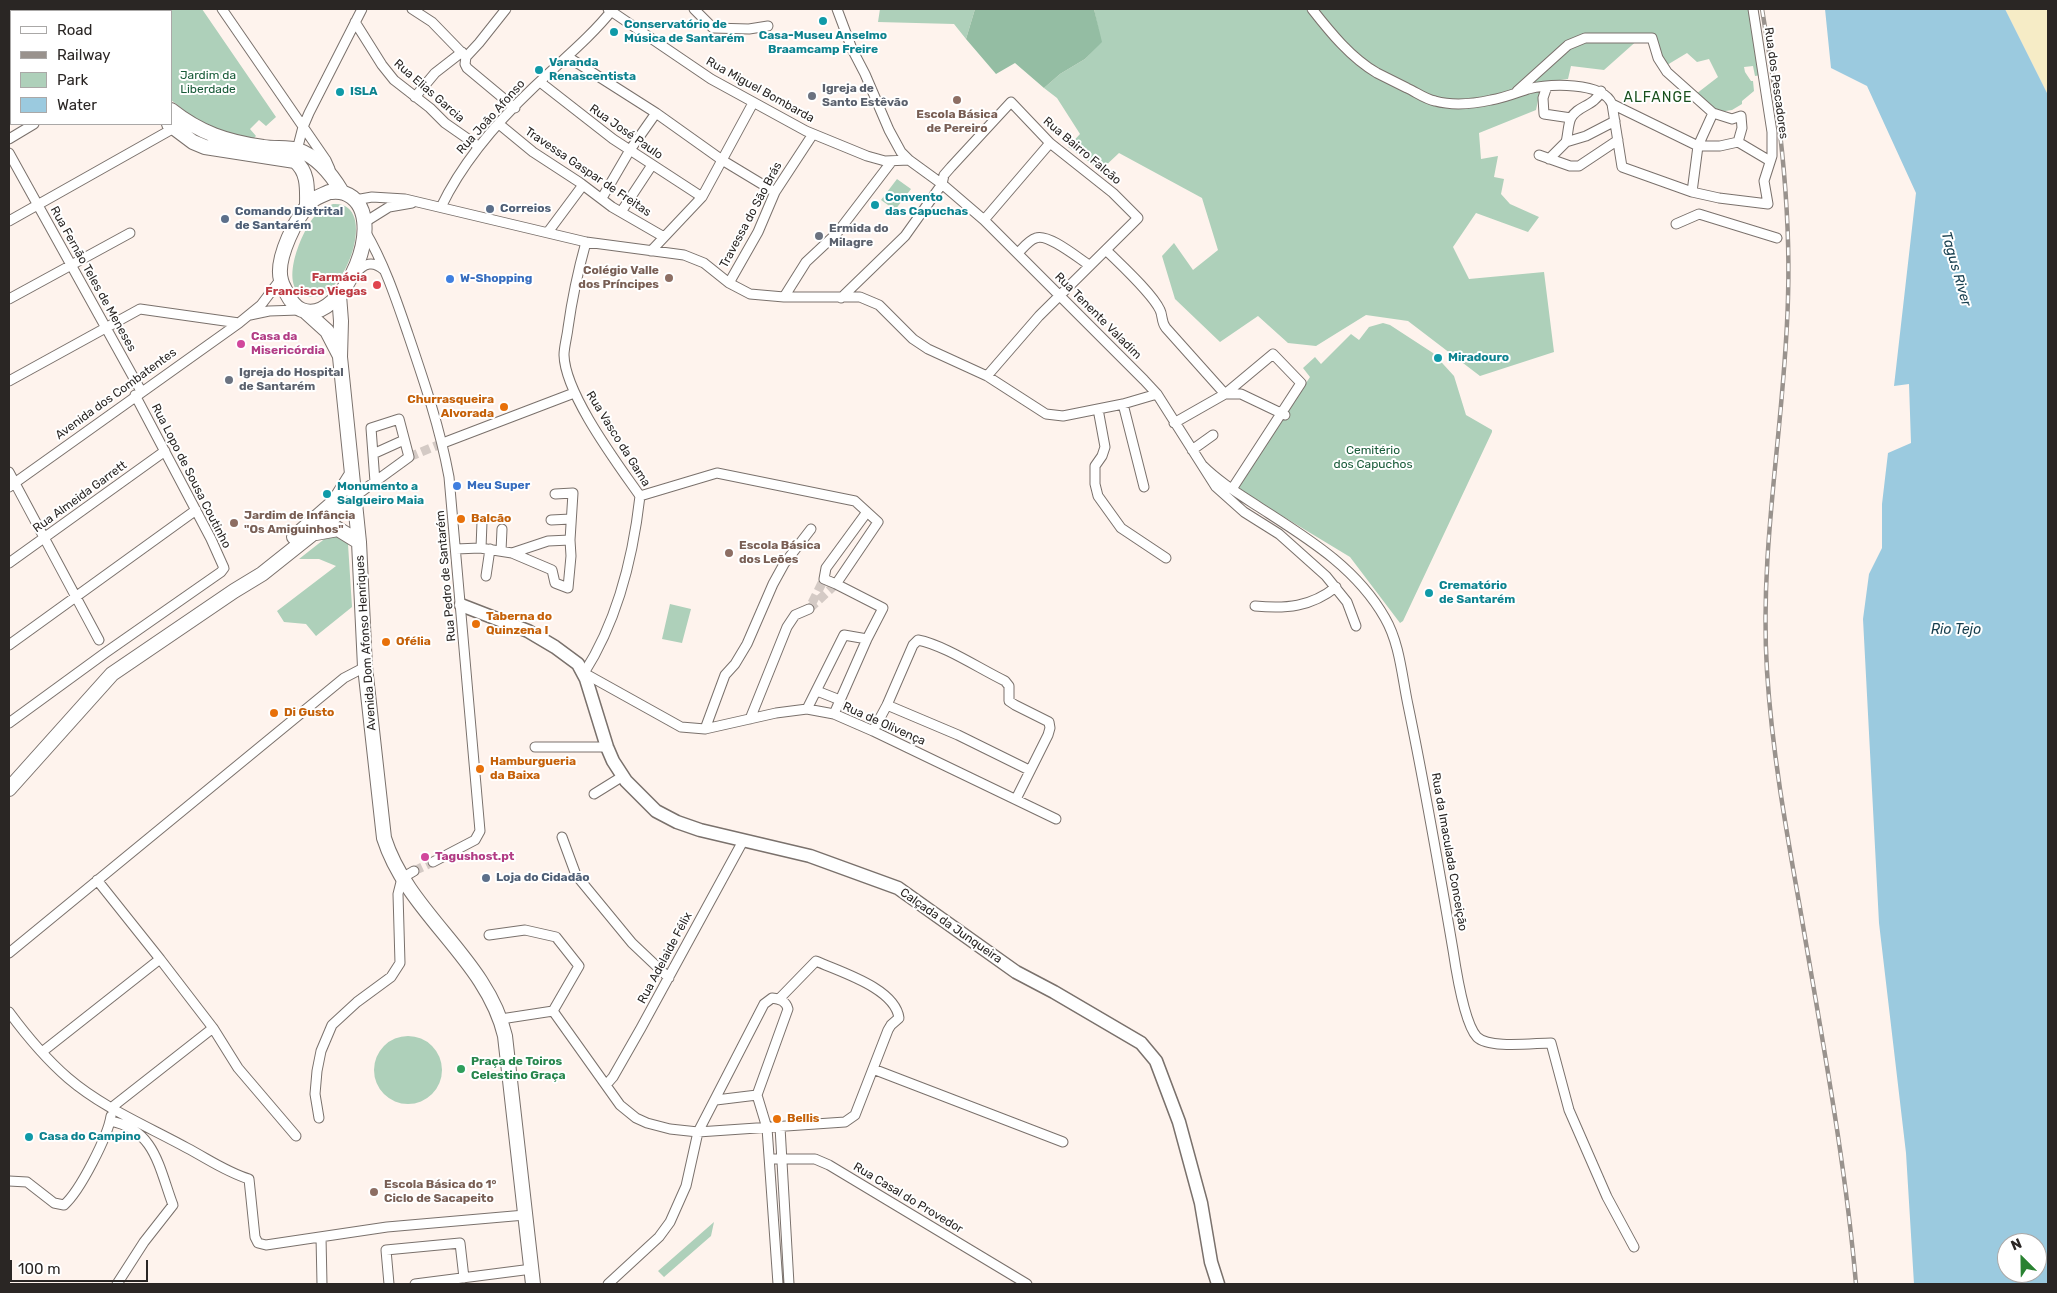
<!DOCTYPE html>
<meta charset="utf-8">
<style>
body{margin:0}
#map{position:relative;width:2057px;height:1293px;overflow:hidden;background:#fef3ed;font-family:Rubik,sans-serif}
canvas{display:block}
.frame{position:absolute;inset:0;border:10px solid #2a2624;pointer-events:none}
.legend{position:absolute;left:10px;top:10px;width:162px;height:115px;box-sizing:border-box;background:#fff;border:1px solid #aaa8a7;margin:0;padding:6px 9px;list-style:none;font-size:15px;color:#2a2624}
.legend li{display:flex;align-items:center;gap:10px;height:25px}
.legend b{width:25px;border:1px solid #aaa8a7}
.north{position:absolute;left:1997px;top:1233px;width:50px;height:50px;box-sizing:border-box;background:#fff;border:1px solid #aaa8a7;border-radius:50%;rotate:337deg;font-size:14px;font-weight:700;line-height:20px;text-align:center;color:#2a2624}
.north::after{content:'';display:block;margin:auto;width:18px;height:22px;background:#298231;clip-path:polygon(50% 0,100% 100%,50% 72%,0 100%)}
.scale{position:absolute;left:10px;top:1260px;width:138px;height:22px;box-sizing:border-box;border:2px solid #2a2624;border-top:0;padding-left:6px;font-size:15px;line-height:18px;white-space:nowrap;color:#2a2624;-webkit-text-stroke:4px #fff;paint-order:stroke}
</style>
<div id="map">
<canvas width="2057" height="1293"></canvas>
<div class="frame"></div>
<ul class="legend">
<li><b style="height:6px;background:#fff"></b>Road</li>
<li><b style="height:6px;background:#99928d"></b>Railway</li>
<li><b style="height:14px;background:#aed0ba"></b>Park</li>
<li><b style="height:14px;background:#9bcadf"></b>Water</li>
</ul>
<div class="north">N</div>
<div class="scale">100 m</div>
</div>
<script>
const ctx = document.querySelector('canvas').getContext('2d');
ctx.lineJoin = 'round';
function fillPath(path, color) { ctx.fillStyle = color; ctx.fill(path, 'evenodd'); }
function stroke(path, color, width, dash) { ctx.strokeStyle = color; ctx.lineWidth = width; ctx.lineCap = dash ? 'butt' : 'round'; ctx.setLineDash(dash || []); ctx.stroke(path); }
function label(font, color, halo, rows, align = 'center') {
  ctx.font = font + ' Rubik,sans-serif'; ctx.lineWidth = 4; ctx.setLineDash([]); ctx.textBaseline = 'middle'; ctx.strokeStyle = halo; ctx.fillStyle = color; for (const [text, x, y, turn = 0] of rows) {
    ctx.save(); ctx.translate(x, y); ctx.rotate((+turn || 0) * Math.PI / 180); ctx.textAlign = isNaN(turn) ? turn : align; if (halo) ctx.strokeText(text, 0, 0); ctx.fillText(text, 0, 0); ctx.restore();
  }
}
fillPath(new Path2D(`
 M62,9H202L276,117L266,126L259,120L250,129L256,136L253,139L207,128L171,100V11H65Z
 M880,9H975L966,39L954,24L878,22Z
 M1094,9H1750L1762,75L1755,76L1753,66L1744,67L1745,72L1751,81H1753L1754,91L1742,101V104L1732,110L1719,112L1696,94L1718,77L1709,59L1697,62L1687,53L1667,65L1661,59L1657,41L1640,38L1604,70L1571,66L1568,79L1552,81L1539,96L1536,110L1479,133L1481,159L1498,156L1494,177L1504,179L1501,194L1510,204L1539,217L1528,232L1476,213L1453,247L1469,279L1544,272L1554,352L1480,376L1408,321L1366,315L1316,346L1288,343L1258,316L1220,342L1175,299L1162,256L1174,243L1193,270L1218,250L1202,198L1119,153L1101,170L1068,147L1080,134L1057,98L1044,88L1060,74L1085,59L1101,42Z
 M897,179L911,189L895,210L881,200Z
 M333,204C380,201 346,299 312,297C274,296 301,232 314,217C320,211 325,207 333,204Z
 M1383,323L1390,325L1433,353L1454,376L1466,415L1492,430V432L1403,621L1400,623L1350,557L1236,488L1310,377L1303,368L1315,357L1321,364L1351,334L1359,340L1369,327Z
 M336,534L345,538L348,544L352,607L316,636L306,624L284,622L277,611L336,566L319,559H299L327,537Z
 M670,604L691,609L682,643L662,639Z
 M374 1070a34 34 0 1 1 68 0a34 34 0 1 1-68 0Z
 M714,1222L711,1236L664,1277L658,1271Z`), '#aed0ba');
fillPath(new Path2D(`
 M975,9H1094L1102,42L1085,59L1060,74L1044,88L1015,63L996,74L966,39Z`), '#94bda3');
fillPath(new Path2D(`
 M2005,9H2048V95Z`), '#f6ecc6');
fillPath(new Path2D(`
 M1825,9H2005L2048,95V1284H1914L1906,1153L1879,923L1863,619L1869,574L1882,548V504L1888,453L1911,443L1909,384L1894,386L1916,193L1867,86L1831,68ZM2007,1243H2037V1273H2007Z`), '#9bcadf');
stroke(new Path2D(`
 M409,457L443,443
 M812,603L824,579
 M809,609L836,584
 M414,871L433,862`), '#d4cac5', 9, [9, 4.5]);
const street = new Path2D(`
 M222,9L326,160L330,169
 M412,9L432,22L466,57
 M608,9L711,79L806,131L867,156L885,161L909,160
 M694,9L713,28L749,29L768,26
 M837,9L852,49L865,74L889,130L901,152L909,160L942,184L984,220L1144,380L1157,394L1216,487L1244,512L1279,534L1326,576L1347,602L1356,626
 M1312,9C1330,32 1351,58 1377,73C1387,78 1397,83 1407,88C1416,92 1425,99 1435,101C1453,106 1473,104 1491,100C1504,98 1516,93 1528,89C1549,84 1602,81 1612,104L1622,167L1692,192L1719,198L1768,204L1764,181L1772,156V132L1753,9
 M355,22L382,65L394,80L430,108L445,123L478,146
 M466,57L465,64L467,68L515,108
 M466,57L479,43L506,9
 M568,57L656,113L722,160L775,192
 M9,64L11,62
 M540,82L613,139L702,197
 M1547,86L1543,98L1544,114L1571,118
 M1517,91L1568,45L1585,38H1652L1658,58L1667,72L1713,113L1732,119L1741,116L1742,128L1738,142
 M415,97L435,73L462,52
 M1612,104L1698,146H1720L1738,142L1770,161
 M499,124L533,152L579,182L612,207L664,237
 M9,139L34,124
 M1566,142C1568,135 1568,124 1571,118C1578,105 1594,107 1601,91
 M297,150L303,127L309,113L362,9
 M9,153L141,391
 M1539,155L1570,166H1579L1618,140
 M1549,159L1566,142L1586,136L1615,121
 M1692,192L1698,146L1713,113
 M602,198L630,150L656,113
 M355,200L372,197L405,199L586,242L684,255L704,263L729,283L750,294L784,297H860L879,305L913,339L928,349L987,376L1046,414L1063,416L1123,404L1157,394
 M441,207C463,161 497,122 534,87C561,61 590,38 613,9
 M621,212L652,165
 M984,220L1050,143
 M9,221L174,128
 M365,222L389,207L412,203
 M1676,224L1699,214L1777,238
 M365,231C384,263 396,299 408,334C424,381 440,428 449,477L480,831L475,840L433,862
 M548,232L583,185
 M586,242C578,271 572,299 568,328C567,337 564,347 564,355C565,394 617,463 640,496C633,558 618,620 584,673L681,727L705,729L776,713L807,709L834,714L873,731L1056,819
 M1106,250C1120,264 1152,293 1160,310C1163,316 1161,322 1166,328L1225,394
 M651,251L702,197L753,103
 M1018,253C1023,248 1029,240 1036,238C1048,233 1078,258 1089,265
 M355,274C364,263 373,260 384,270
 M729,283L758,232L775,192L813,134
 M784,297L806,262L837,233L892,161
 M841,298L905,236L942,184L944,175L951,167L1011,102L1050,143L1113,193L1138,218L1039,316L987,376
 M9,299L130,233
 M250,315L269,311L299,310
 M9,381L140,309L239,323
 M1226,394H1241L1285,415
 M1123,404L1144,487
 M1098,409L1105,447L1102,456L1095,466V484L1098,496L1121,528L1166,558
 M1174,423L1225,394L1273,354L1301,383L1232,489
 M443,443L574,393
 M1192,450L1213,435
 M373,454L404,440
 M1202,465C1219,482 1239,494 1259,507C1307,538 1356,567 1385,618C1400,644 1402,677 1408,705C1425,787 1439,868 1453,950C1456,970 1464,1023 1477,1037C1489,1049 1534,1043 1551,1043L1569,1110L1607,1197L1634,1247
 M9,472L99,640
 M9,487L239,323L261,305L280,280
 M640,496L717,473L855,501L878,522L836,584L824,579L826,568L867,512
 M354,497L409,457L399,419L371,428L375,482
 M551,520L571,519
 M481,548L482,522
 M456,549L480,548L512,553L548,541L570,540L573,493L555,494
 M501,551L502,529
 M512,553L552,570L555,583L568,588L571,556L570,540
 M9,563L165,451
 M486,576L490,549
 M836,584L883,608L867,639
 M1255,606C1286,609 1311,607 1336,587
 M9,645L196,510
 M817,691L840,700
 M887,705L958,735L1029,770
 M807,709L844,635L867,639L834,714
 M750,719L787,627L795,615L809,609
 M9,723L105,653L221,572L224,568L211,539L135,395
 M705,729L725,675L735,664L747,644L773,584L784,564L811,529
 M873,731L887,705L913,645L918,640C944,645 980,669 1005,681L1009,686V701L1015,705L1049,722L1050,728L1048,735L1016,799
 M535,747H607
 M594,794L623,776
 M562,837L576,875L632,943L669,978
 M489,935L525,930L556,937L579,966L553,1011
 M9,953L344,678L365,667
 M160,959L213,1028L238,1068L296,1136
 M9,1012C26,1035 46,1059 68,1078C103,1108 147,1126 187,1148C208,1159 226,1172 249,1179L255,1237L258,1243L266,1245L387,1227L525,1215
 M501,1019L553,1011L620,1105L636,1118L647,1123L670,1129L698,1132L845,1122L855,1115L888,1030L891,1025L899,1018C895,988 840,972 816,961L779,999
 M42,1052L160,959L97,880
 M873,1069L1063,1142
 M606,1085L613,1077L641,1028L743,841
 M716,1100L757,1095
 M111,1108L213,1028
 M319,1118L315,1094L317,1071L321,1051L332,1025L357,1002L391,977L400,963L398,894L402,878L414,871
 M110,1121C155,1129 159,1168 173,1205L144,1242L117,1284
 M780,1127L789,1284
 M770,1159H815L829,1165L1027,1284
 M9,1181L27,1182L54,1203L64,1205C80,1191 108,1136 111,1116
 M321,1237L322,1284
 M389,1284L386,1250L460,1243L464,1278
 M415,1284L532,1269
 M608,1284L659,1237L670,1222L686,1186L698,1132L764,1004L772,998C780,999 786,1001 788,1009L757,1095L767,1128L778,1284`);
const secondary = new Path2D(`
 M461,605L528,631L555,647L578,664L586,679L607,747L613,761L626,781L656,811L677,822L700,830L810,856L898,888L1016,972L1054,992L1141,1043L1156,1061L1179,1122L1201,1203L1211,1262L1218,1284`);
const primary = new Path2D(`
 M37,9L40,11
 M50,9L53,11
 M171,110C200,133 227,142 263,147C274,149 288,147 298,150C318,157 332,175 342,192
 M169,124L193,142L205,147L295,161C309,173 307,189 307,207
 M329,192C333,192 339,191 344,193C394,211 342,327 302,310C296,308 290,300 287,294C285,289 282,285 281,280C275,259 297,215 312,201C316,197 323,195 329,192Z
 M339,295L341,321L340,357L359,542L365,667L384,838C408,914 487,959 505,1036L533,1284
 M306,312L327,331L340,356
 M316,533L338,529L359,542
 M294,537L335,501L352,474
 M9,789L112,674L234,591L262,574L355,500`);
stroke(street, '#7a716c', 11);
stroke(secondary, '#7a716c', 15);
stroke(primary, '#7a716c', 16);
stroke(street, '#fff', 9);
stroke(secondary, '#fff', 12);
stroke(primary, '#fff', 14);
const rail = new Path2D(`
 M1762,9C1778,104 1791,201 1788,298C1785,423 1759,546 1767,671C1772,751 1786,829 1800,908C1821,1033 1845,1158 1856,1284`);
stroke(rail, '#99928d', 4.5);
stroke(rail, '#fff', 2.5, [8]);
for (const [x, y, r, color] of [
 [823,21,5,"#0f9aa8"],
 [614,32,5,"#0f9aa8"],
 [539,70,5,"#0f9aa8"],
 [340,92,5,"#0f9aa8"],
 [812,96,5,"#6b7280"],
 [957,100,5,"#8d6e63"],
 [875,205,5,"#0f9aa8"],
 [490,209,5,"#5c6f8a"],
 [225,219,5,"#5c6f8a"],
 [819,236,5,"#6b7280"],
 [669,278,5,"#8d6e63"],
 [450,279,5,"#3f7fe0"],
 [377,285,5,"#e0444e"],
 [241,344,5,"#d1479c"],
 [1438,358,5,"#0f9aa8"],
 [229,380,5,"#6b7280"],
 [504,407,5,"#e8710a"],
 [457,486,5,"#3f7fe0"],
 [327,494,5,"#0f9aa8"],
 [461,519,5,"#e8710a"],
 [234,523,5,"#8d6e63"],
 [729,553,5,"#8d6e63"],
 [1429,593,5,"#0f9aa8"],
 [476,624,5,"#e8710a"],
 [386,642,5,"#e8710a"],
 [274,713,5,"#e8710a"],
 [480,769,5,"#e8710a"],
 [425,857,5,"#d1479c"],
 [486,878,5,"#5c6f8a"],
 [461,1069,5,"#2e9e5b"],
 [777,1119,5,"#e8710a"],
 [29,1137,5,"#0f9aa8"],
 [374,1192,5,"#8d6e63"]
]) { const dot = new Path2D(); dot.arc(x, y, r, 0, 2 * Math.PI); ctx.fillStyle = color; ctx.fill(dot); stroke(dot, '#fff', 2); }
label('bold 12px', '#0d838f', '#fff', [
 ["Conservatório de",624,25],
 ["Música de Santarém",624,39],
 ["Casa-Museu Anselmo",823,36,"center"],
 ["Braamcamp Freire",823,50,"center"],
 ["Varanda",549,63],
 ["Renascentista",549,77],
 ["ISLA",350,92],
 ["Convento",885,198],
 ["das Capuchas",885,212],
 ["Miradouro",1448,358],
 ["Monumento a",337,487],
 ["Salgueiro Maia",337,501],
 ["Crematório",1439,586],
 ["de Santarém",1439,600],
 ["Casa do Campino",39,1137]
], 'left');
label('12px', '#195b39', '#fff', [
 ["Jardim da",208,76],
 ["Liberdade",208,90],
 ["Cemitério",1373,451],
 ["dos Capuchos",1373,465]
]);
label('12px', '#2a2624', '#fff', [
 ["Rua dos Pescadores",1776,83,82],
 ["Rua Miguel Bombarda",760,90,29],
 ["Rua Elias Garcia",429,91,41],
 ["Rua João Afonso",491,117,-48],
 ["Rua José Paulo",626,132,35],
 ["Rua Bairro Falcão",1082,151,40],
 ["Travessa Gaspar de Freitas",588,172,34],
 ["Travessa do São Brás",751,215,-62],
 ["Rua Fernão Teles de Meneses",93,279,61],
 ["Rua Tenente Valadim",1098,316,45],
 ["Avenida dos Combatentes",116,394,-36],
 ["Rua Vasco da Gama",618,439,58],
 ["Rua Lopo de Sousa Coutinho",191,476,63],
 ["Rua Almeida Garrett",80,497,-36],
 ["Rua Pedro de Santarém",446,576,-95],
 ["Avenida Dom Afonso Henriques",366,643,-94],
 ["Rua de Olivença",884,724,24],
 ["Rua da Imaculada Conceição",1449,852,80],
 ["Calçada da Junqueira",951,926,35],
 ["Rua Adelaide Félix",665,958,-62],
 ["Rua Casal do Provedor",908,1198,31]
]);
label('bold 12px', '#5b616d', '#fff', [
 ["Igreja de",822,89],
 ["Santo Estêvão",822,103],
 ["Ermida do",829,229],
 ["Milagre",829,243],
 ["Igreja do Hospital",239,373],
 ["de Santarém",239,387]
], 'left');
label('bold 12px', '#785e54', '#fff', [
 ["Escola Básica",957,115,"center"],
 ["de Pereiro",957,129,"center"],
 ["Colégio Valle",659,271,"right"],
 ["dos Príncipes",659,285,"right"],
 ["Jardim de Infância",244,516],
 ["\"Os Amiguinhos\"",244,530],
 ["Escola Básica",739,546],
 ["dos Leões",739,560],
 ["Escola Básica do 1°",384,1185],
 ["Ciclo de Sacapeito",384,1199]
], 'left');
label('bold 12px', '#4e5e75', '#fff', [
 ["Correios",500,209],
 ["Comando Distrital",235,212],
 ["de Santarém",235,226],
 ["Loja do Cidadão",496,878]
], 'left');
label('bold 12px', '#be3a42', '#fff', [
 ["Farmácia",367,278],
 ["Francisco Viegas",367,292]
], 'right');
label('bold 12px', '#366cbe', '#fff', [
 ["W-Shopping",460,279],
 ["Meu Super",467,486]
], 'left');
label('bold 12px', '#b23c85', '#fff', [
 ["Casa da",251,337],
 ["Misericórdia",251,351],
 ["Tagushost.pt",435,857]
], 'left');
label('bold 12px', '#c56008', '#fff', [
 ["Churrasqueira",494,400,"right"],
 ["Alvorada",494,414,"right"],
 ["Balcão",471,519],
 ["Taberna do",486,617],
 ["Quinzena I",486,631],
 ["Ofélia",396,642],
 ["Di Gusto",284,713],
 ["Hamburgueria",490,762],
 ["da Baixa",490,776],
 ["Bellis",787,1119]
], 'left');
label('bold 12px', '#27864d', '#fff', [
 ["Praça de Toiros",471,1062],
 ["Celestino Graça",471,1076]
], 'left');
ctx.letterSpacing = '1px';
label('14px', '#19501d', '#fff', [
 ["ALFANGE",1658,98]
]);
ctx.letterSpacing = '0px';
label('italic 14px', '#163e4e', '#fff', [
 ["Tagus River",1956,269,74],
 ["Rio Tejo",1956,630]
]);
</script>
